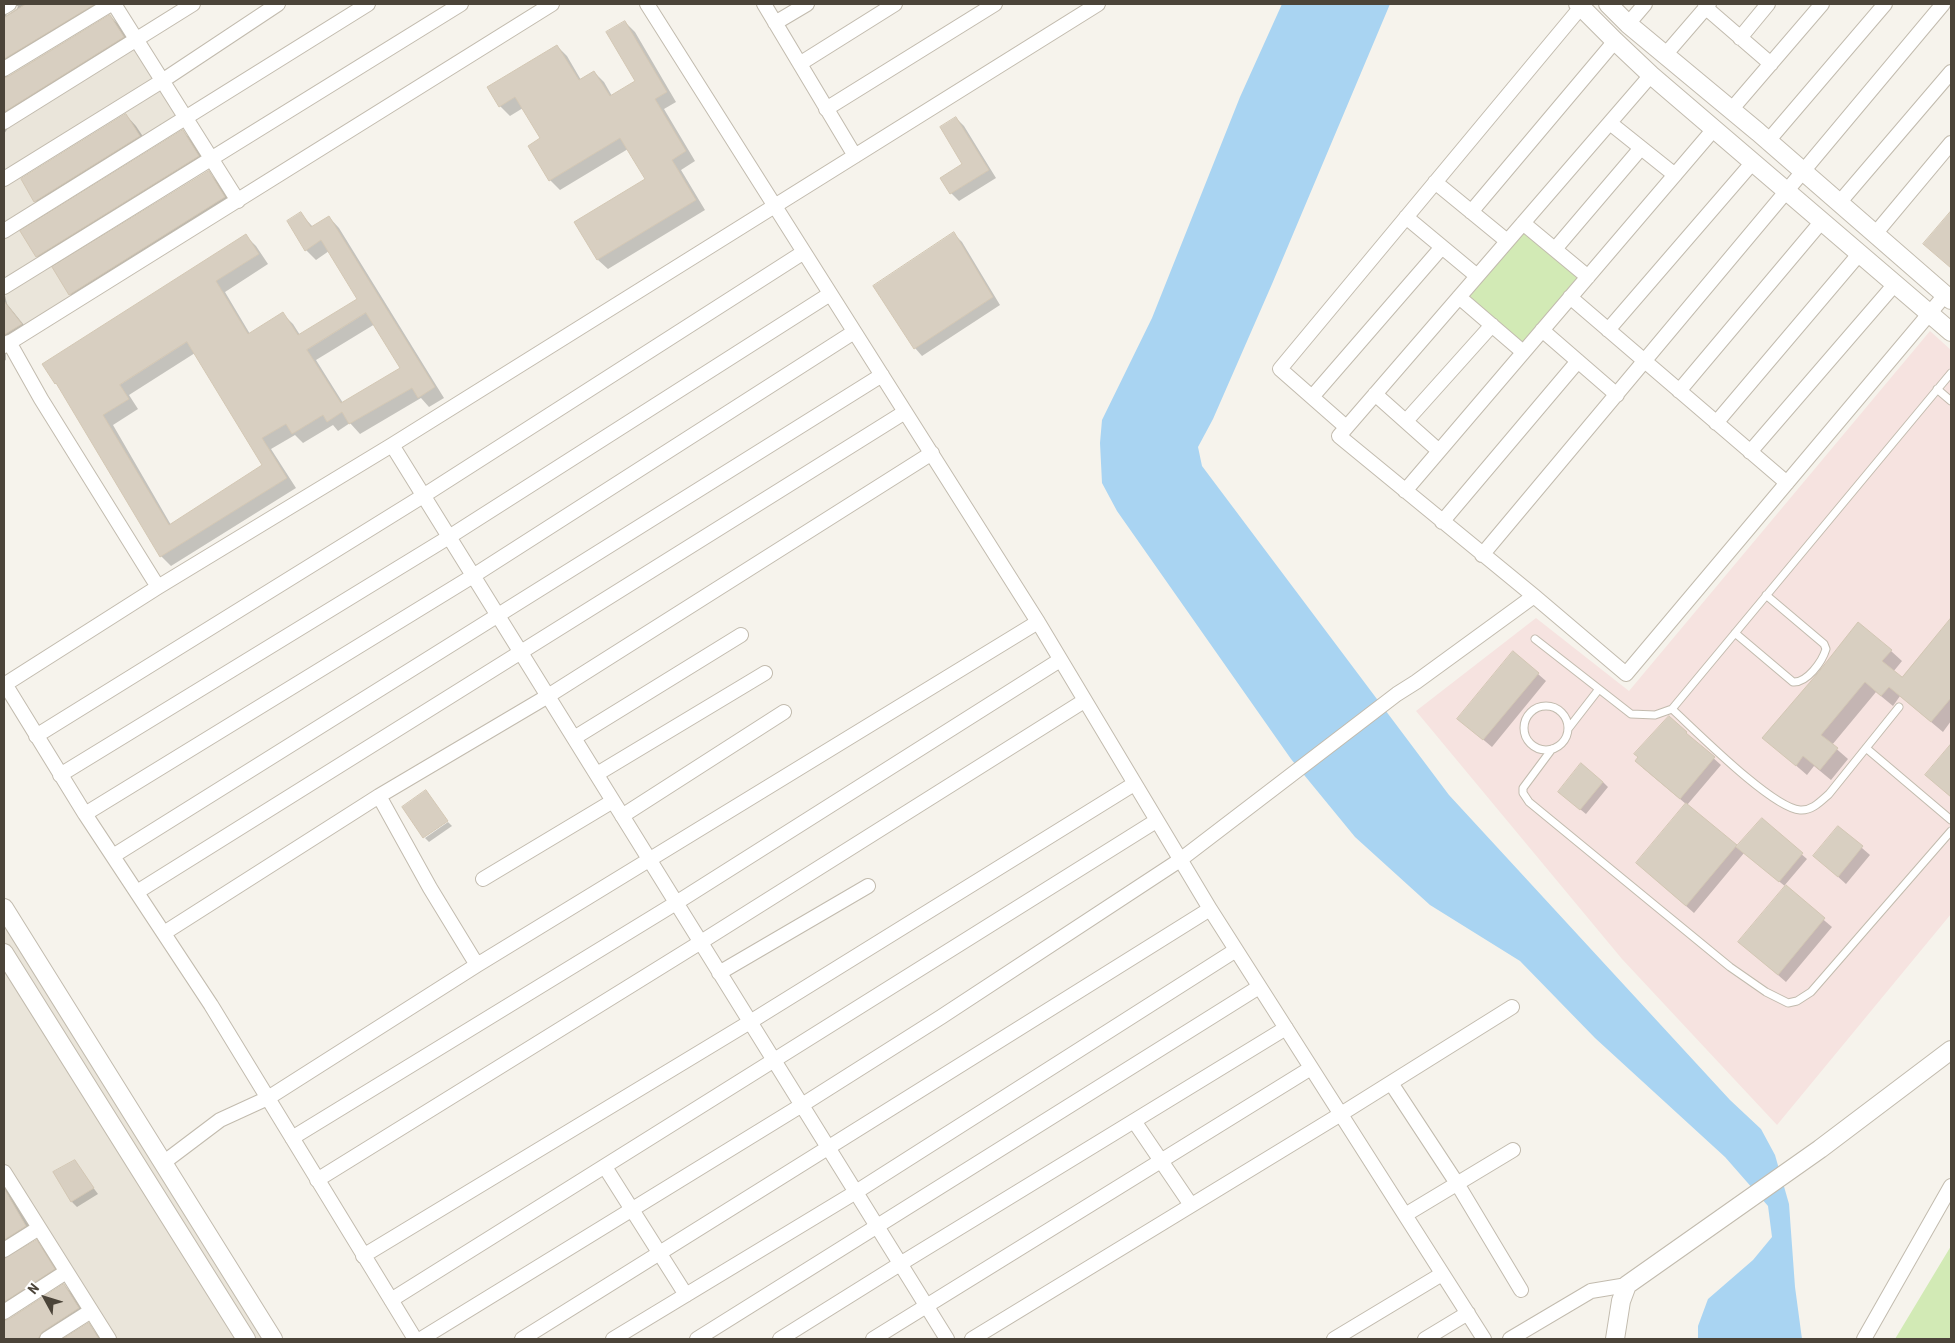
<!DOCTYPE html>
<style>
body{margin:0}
#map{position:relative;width:1955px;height:1343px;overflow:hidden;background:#f6f3ec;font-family:"Roboto Condensed",sans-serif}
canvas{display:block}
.frame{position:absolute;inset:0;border:5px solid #4b4439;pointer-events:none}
.north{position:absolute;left:20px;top:1273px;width:50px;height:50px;-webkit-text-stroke:4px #fff;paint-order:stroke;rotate:309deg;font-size:14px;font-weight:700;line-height:20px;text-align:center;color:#4b4439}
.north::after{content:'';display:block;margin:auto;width:18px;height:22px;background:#4b4439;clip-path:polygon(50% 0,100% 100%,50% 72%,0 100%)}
</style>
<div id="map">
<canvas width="1955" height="1343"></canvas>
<div class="frame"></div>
<div class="north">N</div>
</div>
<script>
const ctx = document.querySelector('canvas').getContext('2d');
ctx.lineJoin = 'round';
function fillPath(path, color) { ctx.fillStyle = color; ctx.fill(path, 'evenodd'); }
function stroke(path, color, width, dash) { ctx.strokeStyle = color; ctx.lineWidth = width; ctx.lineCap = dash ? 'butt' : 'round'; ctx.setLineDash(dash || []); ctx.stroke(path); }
fillPath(new Path2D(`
 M4,4H114L231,201L4,345Z
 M4,899L275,1339H4Z`), '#eae5da');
fillPath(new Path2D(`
 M1930,331L1951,350V914L1777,1125L1622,959L1416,711L1536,618L1629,691Z`), '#f6e3e0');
fillPath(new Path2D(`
 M1524,229L1582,278L1522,348L1464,299Z
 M1951,1246V1339H1895Z`), '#d2eab5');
fillPath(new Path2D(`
 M1282,4H1390L1272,284L1213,419L1198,447L1202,466L1449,795L1730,1100L1761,1129L1775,1155L1789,1204L1795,1287L1802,1339H1698V1326L1708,1299L1753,1260L1772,1237L1768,1206L1725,1157L1595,1038L1520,961L1430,905L1355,837L1291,759L1117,511L1102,483L1100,443L1102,420L1152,318L1240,97Z`), '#a9d4f2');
fillPath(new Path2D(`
 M4,4H115L10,72L6,78L110,16L121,27L134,47L10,125L4,134ZM16,6H18L17,9L6,16L7,13Z
 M625,22L635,32L676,102L664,109L695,161L681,170L705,210L608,269L598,260L576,222L647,179L628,149L560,190L550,180L530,146L542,139L523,108L510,116L500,106L557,46L567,56L581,80L594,72L604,82L612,96L637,81Z
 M126,115L136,126L150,147L46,211L35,201Z
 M956,118L964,126L996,178L959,201L951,193L942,178L964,164Z
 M183,131L193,142L209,167L48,267L37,256Z
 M208,172L219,183L235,208L81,305L70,294Z
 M1951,213V267L1925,244Z
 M301,214L313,227L329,217L339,228L444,398L429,407L421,398L360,434L350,423L338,431L333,425L303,443L295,435L271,449L296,488L171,566L161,556L61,388L56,383L246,236L256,246L268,264L225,292L250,334L283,314L293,324L300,335L359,299L329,251L316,260L306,250ZM375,324L402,368L343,403L316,360ZM195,353L264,466L171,525L113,425L138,409L129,395Z
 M954,234L962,242L1000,305L922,356L915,348Z
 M4,291L7,304L32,335L9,349L6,353V360L4,361Z
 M1951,620V721L1943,732L1900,696L1893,706L1876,692L1832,745L1848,759L1831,780L1814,766L1807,775L1764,738L1891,651L1902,661L1893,672L1902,679Z
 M1514,653L1546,681L1492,747L1467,726Z
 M1669,718L1721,765L1687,805L1737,848L1762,820L1807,859L1784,886L1832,927L1786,982L1740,942L1786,887L1744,853L1694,913L1637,863L1686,804L1643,768Z
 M1951,746V797L1927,775Z
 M1603,782L1608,787L1586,814L1565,797Z
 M448,822L452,826L429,842L425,838Z
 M1838,827L1870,855L1846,884L1815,856Z
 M74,1162L98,1194L77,1207L72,1202L54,1172Z
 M4,1177L7,1188L36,1237L10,1253L5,1259L36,1242L47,1252L64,1280L10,1315L5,1321H9L64,1285L74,1296L89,1319L57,1339H4Z
 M88,1325L102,1339H65Z`), '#0003');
const building = new Path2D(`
 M26,4H95L4,59V18Z
 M110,15L124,37L4,112V78L9,76Z
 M625,21L667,92L655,99L686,151L672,160L696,200L597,260L574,222L645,179L620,138L549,181L528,146L540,138L515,97L499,107L487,87L557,45L579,80L594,71L610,96L635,81L606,32Z
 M126,114L140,136L34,202L21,179Z
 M956,117L989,170L950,194L940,178L962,164L940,127Z
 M183,130L199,156L36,257L20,231Z
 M209,171L225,197L69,295L52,267Z
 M1951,211V268L1923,244Z
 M301,212L311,227L329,216L435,387L418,398L412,388L349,424L342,412L327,422L323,415L292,434L286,424L262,438L287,478L160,557L56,383L55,384L42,364L246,234L259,254L216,281L248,334L283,312L298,335L357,299L321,240L305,251L287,221ZM366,313L400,368L341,403L307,350ZM187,342L262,465L169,525L103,415L129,399L120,385Z
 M954,232L993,297L914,349L873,286Z
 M4,301L22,324L4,335Z
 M1951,618V698L1931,722L1889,687L1881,696L1865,682L1821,735L1838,748L1820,770L1803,756L1796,766L1762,738L1817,674L1858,622L1892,650L1882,661L1902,677Z
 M1513,651L1539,673L1483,740L1457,719Z
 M1669,716L1687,732L1686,733L1715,757L1680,799L1635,761L1638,757L1634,754Z
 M1951,744V797L1925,775Z
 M1581,763L1603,782L1580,810L1558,792Z
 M426,790L448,821L423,838L402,807Z
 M1686,803L1737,845L1686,906L1636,863Z
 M1762,818L1803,853L1779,882L1736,847Z
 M1838,826L1863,846L1838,877L1813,856Z
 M1786,885L1825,918L1778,975L1738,942Z
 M75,1160L94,1188L71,1202L53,1172Z
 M4,1188L26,1226L4,1240Z
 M37,1240L55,1269L4,1302V1259Z
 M64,1284L79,1308L42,1332L38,1339H4V1321L9,1319Z
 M89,1323L99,1339H63Z`);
fillPath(building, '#d8cfc1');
stroke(building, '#d3c7b4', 1);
const service = new Path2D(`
 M1937,389L1951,401
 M1735,633L1793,682C1807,683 1822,662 1826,649L1824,644L1766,595
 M1535,639L1631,714L1655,715L1672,709L1951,373
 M1524 728a22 22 0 1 1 44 0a22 22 0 1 1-44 0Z
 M1672,709C1696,731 1772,808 1800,810C1812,811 1821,801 1829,794L1899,707
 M1568,729L1599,689
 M1866,748L1951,820
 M1552,749L1523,788V793L1529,802L1730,967L1766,992L1788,1003L1797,1001L1811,992L1951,831`);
const minor = new Path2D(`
 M114,4L238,201
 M647,4L1038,622L1210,909L1484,1339
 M764,4L855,156
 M4,7L9,4
 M1705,7L1771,64
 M775,23L807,4
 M1628,24L1645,4
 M1740,38L1768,4
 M1665,55L1709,4
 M801,63L895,4
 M4,69L111,4
 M1651,75L1339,436L1534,596L1626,674L1945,295
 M826,109L995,4
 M1731,110L1822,4
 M4,122L193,4
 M1610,123L1675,175
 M1768,141L1885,4
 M4,179L162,81L278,4
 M1435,182L1507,241
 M1839,203L1951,72
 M1471,212L1615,41
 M1406,217L1477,276
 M1523,223L1588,277
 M4,231L368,4
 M1875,234L1951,143
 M1555,249L1641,148
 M4,287L461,4
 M1459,297L1523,352
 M1570,297L1787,483
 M1542,330L1617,395
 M1608,330L1753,162
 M9,342L41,399L158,587
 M4,346L552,4
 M1679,391L1822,221
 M1375,394L1439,451
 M1312,397L1442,247
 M1406,421L1492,325
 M1716,423L1860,253
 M1346,427L1280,369L1581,7
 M392,445L947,1339
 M1750,452L1895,284
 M1405,491L1714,129
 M1442,522L1578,361
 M1482,555L1943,4
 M5,684L85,814L211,1005L415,1339
 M4,685L158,587L392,445L1098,4
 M36,736L423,496L804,252
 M574,738L741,635
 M597,774L765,673
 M60,775L449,537L830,294
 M379,796L430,888L477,965
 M85,814L473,576L854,332
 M622,816L784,712
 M113,856L882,375
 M483,879L613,801
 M137,892L905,412
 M164,933L379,796L548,696L932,453
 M719,973L868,886
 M1391,1083L1458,1185L1521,1290
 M1134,1121L1191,1205
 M292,1138L676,903L1060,660
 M163,1163L220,1120L268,1098L477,965L1038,622
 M605,1167L686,1295
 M4,1172L109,1339
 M317,1180L701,942L1084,701
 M1405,1215L1513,1150
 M4,1250L39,1228
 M363,1256L750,1022L1134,784
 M391,1300L1156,821
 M4,1312L66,1272
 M47,1339L91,1311
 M421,1339L802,1105L941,1017L1180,860L1397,694L1416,682L1534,596
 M522,1339L1210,909
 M613,1339L856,1192L1236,950
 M697,1339L1259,987
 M780,1339L900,1264L1286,1028
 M873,1339L1311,1068
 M972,1339L1341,1114L1512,1007
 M1334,1339L1442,1274
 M1425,1339L1468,1313
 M1510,1339L1591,1291L1627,1285
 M1864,1339L1951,1186`);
const tertiary = new Path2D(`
 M1578,4L1615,41L1651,75L1951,332
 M1608,4L1628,24L1758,132L1951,300
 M4,908L273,1339
 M4,953L246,1339
 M1615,1339L1621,1301L1627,1285L1820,1149L1951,1050`);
stroke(service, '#c2bbae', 9);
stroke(minor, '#c2bbae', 16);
stroke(tertiary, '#c2bbae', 20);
stroke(service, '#fff', 7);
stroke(minor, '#fff', 14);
stroke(tertiary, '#fff', 18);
</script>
